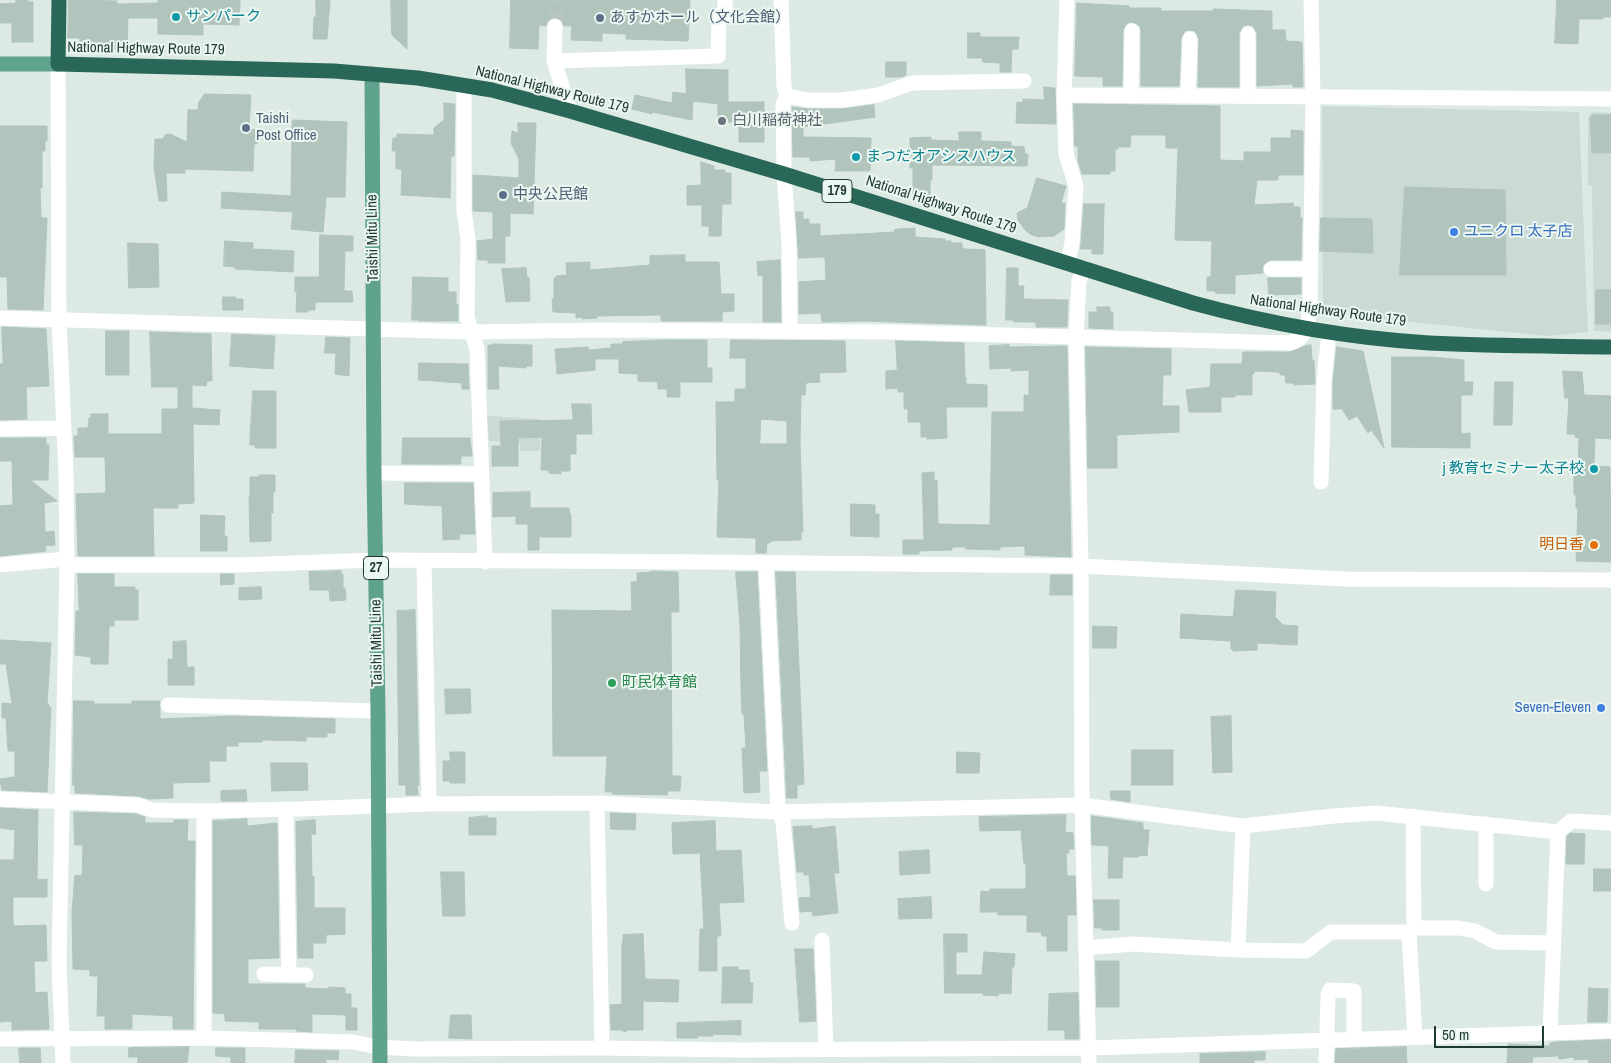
<!DOCTYPE html>
<meta charset="utf-8">
<style>
body{margin:0}
#map{position:relative;width:1611px;height:1063px;overflow:hidden;background:#ddeae4;font-family:"Archivo Narrow",sans-serif}
canvas{display:block}
.scale{position:absolute;left:1434px;top:1026px;width:110px;height:22px;box-sizing:border-box;border:2px solid #1e3a31;border-top:0;padding-left:6px;font-size:15px;line-height:18px;white-space:nowrap;color:#1e3a31;-webkit-text-stroke:4px #edf7f2;paint-order:stroke}
</style>
<div id="map">
<canvas width="1611" height="1063"></canvas>
<div class="scale">50 m</div>
</div>
<script>
const ctx = document.querySelector('canvas').getContext('2d');
ctx.lineJoin = 'round';
function fillPath(path, color) { ctx.fillStyle = color; ctx.fill(path, 'evenodd'); }
function stroke(path, color, width, dash) { ctx.strokeStyle = color; ctx.lineWidth = width; ctx.lineCap = dash ? 'butt' : 'round'; ctx.setLineDash(dash || []); ctx.stroke(path); }
function label(font, color, halo, rows, align = 'center') {
  ctx.font = font + ' "Archivo Narrow","Noto Sans JP",sans-serif'; ctx.lineWidth = 4; ctx.setLineDash([]); ctx.textBaseline = 'middle'; ctx.strokeStyle = halo; ctx.fillStyle = color; for (const [text, x, y, turn = 0] of rows) {
    ctx.save(); ctx.translate(x, y); ctx.rotate((+turn || 0) * Math.PI / 180); ctx.textAlign = isNaN(turn) ? turn : align; if (halo) ctx.strokeText(text, 0, 0); ctx.fillText(text, 0, 0); ctx.restore();
  }
}
fillPath(new Path2D(`
 M1322,106L1579,112L1588,332L1547,336L1383,319L1323,307Z
 M1592,112L1611,113V332L1594,331L1592,186L1588,185V118Z
 M487,416L540,419V451H520V443L489,441Z`), '#cbdad3');
const building = new Path2D(`
 M16,0H28V2H33V42H12V23H0V4L16,3Z
 M69,0L117,1V4L158,3V0H240L239,25L203,24V35L158,34V18H128L127,50H108V46L87,45V41H80V38H68Z
 M316,0H330L327,39H313L314,17H316Z
 M391,0H407V49L392,35Z
 M511,0H690L688,41L626,39V34L602,33V41L571,40L572,26H564L560,18L555,17L547,21L546,26L539,25L538,49L510,48Z
 M1557,0H1611V17H1603V19H1579L1578,44L1555,43Z
 M1077,3L1129,6V8H1161V11H1213V9L1272,11V30H1285L1286,41L1302,42L1303,87H1293V84L1257,86V34L1253,26L1248,25L1243,26L1239,34V87H1198L1199,39L1195,31L1190,30L1185,31L1181,38L1179,86H1141V31L1140,26L1133,22L1127,23L1123,30L1122,86H1103V77L1075,76Z
 M968,33H980V37H1019L1018,49H1012L1011,72H1000V63L983,62L982,58H968Z
 M886,62H906V75L901,77H886Z
 M686,69L728,70V102H764V142H739V122H718V104L693,101L692,120L652,112V114L632,109L635,95L672,103L673,92L686,94Z
 M1044,87L1055,88L1056,124L1016,123L1017,102L1023,103V99L1044,100Z
 M205,94L251,95L249,129L258,130L257,144H254L253,171L185,169V173H166L167,201H159L154,167L155,139H163L165,135L170,134L187,142L188,110H198L199,102Z
 M444,103L455,104L454,156H451L450,198L401,195L402,169H396V151H392L393,138H397V134L434,135V128L444,120Z
 M1074,104L1220,106V160L1244,161V152H1271V138H1291V130L1303,131V175H1278V180H1257L1254,205L1293,203L1294,207H1300V218H1302L1301,260H1271L1263,265V273L1235,275V294L1215,293V291H1207V277H1211L1212,241L1175,240L1178,148H1166V135H1131L1130,147H1118V149H1115V171H1110V174H1082L1078,161V146H1075Z
 M874,105L875,117L803,127V137L871,138L870,171H835L836,159L810,161V157H793L792,107L808,109H842Z
 M1592,115H1611V153H1592L1590,117H1592Z
 M293,120L347,122L345,197H326L323,232L291,229L293,212L221,208L222,192L291,196L292,138H291Z
 M518,123H536L533,214L510,213V236H505V263H488V260H478L477,241L493,239V212L473,211V175L519,178V159L511,143L512,131L518,133Z
 M0,126H47V141L45,140V151H42V188H40L41,218H47L43,310L8,309L7,277H0Z
 M959,132H981V141L1011,142V146L1024,147L1025,154H1028L1027,166L932,165V180H930V199L919,201L913,198V168H910V138L931,137V140L959,141Z
 M701,162L714,166V170H725V173H731V204H722L721,236H709V226H702V205H687V186L701,185Z
 M1037,178L1066,186L1061,203H1065L1064,229L1054,236L1039,237L1032,235L1026,231L1018,220L1017,213L1027,208Z
 M1405,187L1505,190L1506,275H1400Z
 M1084,204H1105L1104,205L1103,254H1092V249H1081Z
 M796,212H803V219H809V224H820V236L895,232L894,230L898,229L915,228V237L945,239V241H951V243H962V248L965,249L985,250L986,325L864,321L822,322L821,313L799,314V282L826,280L825,257L799,258Z
 M1321,218L1372,219L1373,253L1320,251Z
 M320,235L353,236V251H345L344,291H352L353,302H315V310H308V312H296L297,292H295V277H319Z
 M225,241L253,243V249L294,251L293,272L235,269V267L224,266Z
 M128,243L158,244L159,287L129,288Z
 M685,255V262H719L721,294H734V311L722,312V321H661V315L597,316V318L582,319V317L576,318V313L553,312L552,299H554V278H556V276L567,275L566,263L590,262V270L650,265V256Z
 M780,260L781,322H763V275L758,276L757,262Z
 M526,268L527,278L529,277L530,301L506,302L502,269Z
 M1007,268H1018V286H1024L1023,299L1068,300L1067,327H1036V322H1014V320H1006Z
 M413,277L448,278V292H456V304H458V321H419V320H412Z
 M1268,278H1301V294L1269,295Z
 M1596,290H1611V324H1596Z
 M223,297H235L236,299H243V310H223Z
 M1097,307H1110V312H1113V329L1089,328V312H1097Z
 M2,327L46,329L49,386L26,387L27,419L0,420V364H3Z
 M106,331H129V375H106Z
 M150,332L211,334L212,381H207L206,386L192,385V408L220,410L219,425L193,424L194,503L178,504V508H154L153,509L154,556H78L76,494L106,493L105,457H75L74,436H78V428H88L89,418H91V414H108V434H162V409H178V387H152Z
 M232,334L275,336L273,369L230,366Z
 M326,337L350,338L349,376L335,374L336,353H325Z
 M660,340H707V368H712V382H680V397H667V389H658V382L638,381V374L619,373V359H595V370L557,374L555,349L588,347L589,350L611,348V344H623V342Z
 M731,340L845,341L846,372L819,373L820,382L806,383L805,395H801L800,442L803,532H801V540L770,541V543H767L766,553H756V539L755,538L717,537L719,480H717L716,402H735V389H746V358H730ZM761,419L787,421V444H760Z
 M896,341L964,343L965,378H966V384L987,385V407H946L947,438L927,439V437H921V422H908V409H904V392H898V388L886,389V371L897,370Z
 M493,344L532,345V366H526V368L498,366L499,389H488V345H493Z
 M1009,345V347L1067,346L1071,557L1025,555V546L1000,547V550L966,549L965,547H952V550L919,551V554H903V540H924L922,473L934,472V480H937L938,524L990,525L992,412H1024V395H1029V370L1011,371V368L990,369L989,346Z
 M1311,345L1312,360H1314L1315,384L1294,385V383H1286L1285,375H1281L1278,372L1254,371V374H1252V395H1235V397H1221V412H1189L1186,390L1210,387L1211,364H1242L1243,352H1290L1305,346Z
 M1086,347L1171,349V375H1163L1162,406H1179V432L1117,435V468H1088Z
 M1337,347L1363,351L1384,448L1371,430L1368,433L1357,416L1349,420L1342,409H1333V381Z
 M1392,357H1432L1464,360V382H1473L1472,395H1461V434L1470,433V448L1392,447Z
 M419,363L468,364L469,389H462V383L419,380Z
 M1563,371L1582,372L1584,395L1611,396V439L1595,438L1594,466L1610,467L1611,562L1576,561L1578,508H1576V495H1574V472H1578L1579,438L1575,437V434H1567L1569,398H1565Z
 M1495,382H1513L1512,425H1494Z
 M253,391H276V448H255V445H250Z
 M572,404H591L592,434H576V454H570V471H561V474L549,473V470H541L542,437L518,438V466H492V446H501L500,421L573,420Z
 M0,438H46V445H49L48,480H30L57,501L44,503L45,532L54,531L55,545L45,546L46,551L0,556V506L13,505L12,461H0Z
 M403,438H470L472,456H461V464H402Z
 M259,475H275V492H273V513H271V541L250,542L249,497H250V477H259Z
 M405,483H473L475,534H459L460,539L443,540L442,506L405,504Z
 M530,492V508H569L570,515H571V537H539V550H528V524H516V516L493,517V493Z
 M851,504L875,505V514H879V537L851,536Z
 M201,515L225,516L224,536H227V551H201Z
 M341,571V574H343V588H345L346,600L330,601L329,590H310L309,572Z
 M652,571L678,572L679,612H671L672,776H681L680,791H668L667,795L612,794V792H605L607,756H553L552,610L632,611L631,582H637V573L652,572Z
 M736,572H757L767,771H759L760,792L744,793L742,748H746L744,714H742L741,689L740,625Z
 M776,572H795L804,784L797,785V798H787Z
 M78,574H114V587H135V590H138V620H114V626H109L108,664H91V657L75,655L76,611H79Z
 M221,574H234V584L221,585Z
 M1051,575H1072V595H1050Z
 M261,587L262,599L239,600V588Z
 M1236,590L1276,592L1275,617L1283,625L1298,626L1297,645L1257,643V650L1233,651V649H1231V641L1180,638L1181,614L1233,617Z
 M415,610L419,785H417L418,795H406V785H399L397,611Z
 M1093,626L1117,627L1116,648H1093Z
 M0,640L51,643L47,704H49V708L51,707L47,792L2,790L0,779L15,777V751H8L6,718H2V703L12,704L6,664H0Z
 M186,641L187,667H194V685H168V659H173V642Z
 M445,689H470L471,713L446,714Z
 M74,701H94V704H132V701H160V719L234,716L335,719V733H327V737H306V741L262,740V742H238V746H226V761H209L210,782L173,783V798L149,799L138,796L75,793V785H73Z
 M1231,716L1232,772L1213,773L1211,717Z
 M1132,750H1173V785H1132Z
 M450,752H465V783H450V781H443V761H450Z
 M957,752L980,753L979,773H957Z
 M271,763H307L308,790L272,791Z
 M246,790L247,801H221V791Z
 M1111,791H1130V802L1111,799Z
 M0,808L38,810L37,880L47,879V897H13V922L14,926L46,925L47,961H34L35,993L47,992L49,1029L12,1030V1021L0,1022V860H14L15,830L0,828Z
 M74,812L136,814L145,817V823H174V820H188L187,841H195L193,1029H173V1016L132,1014V1029H105V1016H97L98,976H90V970L73,969L72,912L75,875L82,876L83,845H75Z
 M611,813L636,814L635,830L611,829Z
 M1066,815L1065,832L1073,833L1074,849H1068L1069,853H1066L1067,876H1075L1076,915H1067V951H1047V936H1042L1041,932H1027V915H998V912H980L981,891L990,892V889H1026V864H1024L1021,830L980,831L979,817Z
 M487,816V818H496V835H469V818Z
 M1092,816L1143,823V830H1149L1147,856L1139,855V857H1123L1122,878H1108L1109,846L1092,845Z
 M247,819V826L277,823L279,958L248,959V984H305V988L328,989V987L345,988V994H351V1008H357V1030H346V1015L312,1014V1032L296,1031V1029H259V1022L225,1021V1014L213,1013V821Z
 M315,820L316,834H311L312,876H314V908H345V934L326,935V943H313V958H298L296,822Z
 M715,821L716,851L741,850L744,902L719,903L721,936H717V971H699L700,929H704L700,853L673,854L672,823Z
 M812,826V829L835,826L839,873H834L838,913L813,916L812,911L800,912L799,898L811,897L809,875H804V872H797L793,827Z
 M1571,833L1585,834L1584,864H1566L1567,836Z
 M929,850L930,873L900,875L899,852Z
 M1594,869H1611V891H1594Z
 M441,872H464L465,916H443Z
 M931,897L932,918L899,919L898,899Z
 M1094,900H1119V930H1102V928H1095Z
 M643,934L645,979L679,980L678,1002L643,1001V1030H628L625,1032L622,1030H611L610,1005L622,1004V943H623V935Z
 M944,934H967V952H956V975H982L984,952L1015,954L1014,967H1012L1011,994L999,993L998,996L983,995V993H945Z
 M795,949H813L816,1021L800,1022Z
 M1096,961H1119V1007H1097Z
 M723,967H738V970H749L750,983H753L752,1003H722Z
 M1589,988L1608,989L1607,1022H1588Z
 M1078,993L1079,1039H1065V1030H1048L1049,994Z
 M451,1015H471L472,1039L449,1038Z
 M741,1021V1035L712,1034L713,1036H697L698,1038H677V1023Z
 M1611,1040V1063H1589L1588,1059L1574,1060V1057L1559,1059L1558,1056L1533,1057L1532,1063H1507L1508,1044L1550,1046V1043L1555,1042Z
 M189,1047L187,1063H138V1057H128L129,1048Z
 M1406,1047L1407,1063H1335L1336,1049Z
 M19,1048H40L41,1063H20Z
 M216,1048H245V1063H231V1057L216,1056Z
 M296,1050L339,1051L338,1060L326,1059V1063H295Z
 M1265,1052V1060H1254V1063H1200V1054Z`);
fillPath(building, '#b2c5bd');
stroke(building, '#afc4bb', 1);
stroke(new Path2D(`
 M555,26L556,0`), '#b7c7c0', 15, [15, 8]);
stroke(new Path2D(`
 M781,0L784,87L787,96L808,100H842L878,95L912,83L1024,81
 M1067,0L1064,95L1066,154L1076,186L1072,242L1068,264
 M554,61L555,26
 M58,64L59,320L66,474L67,565L59,963L63,1063
 M464,85V211L468,239L467,317L477,349L485,562
 M1064,95L1611,99
 M787,96L783,104L784,174L789,243L790,331
 M1131,96L1132,31
 M1188,96L1190,39
 M1248,97V34
 M570,111L554,61L718,56L719,15H725V0
 M1084,268L1079,281L1076,338L1081,566L1082,805L1089,1063
 M1271,269H1311
 M0,318L472,332L600,330L894,332L1290,343C1308,338 1308,323 1310,307L1313,97L1311,0
 M0,429L64,428
 M374,473L481,474
 M1321,482L1324,380L1329,332
 M424,562L429,804
 M766,563L778,812L783,821L792,923
 M0,565L67,559
 M67,565H239L376,560L705,562L1081,566L1345,579L1611,580
 M168,705L378,711
 M0,799L138,805L152,810L204,811L299,809L429,804L597,803L778,812L1082,805L1243,826L1334,816L1376,813L1558,832L1571,821L1611,823
 M597,803L602,1048
 M286,810L289,975
 M204,811V1038
 M1413,816L1414,928
 M1486,884V824
 M1409,932L1415,1037
 M822,940L826,1049
 M1086,948L1133,944L1238,950L1306,951L1331,932H1409L1414,928H1459L1475,931L1496,942L1554,943
 M1238,950L1243,826
 M264,974L306,975
 M1550,1033L1558,832
 M0,1039L204,1038L352,1042L379,1047L415,1049L598,1048L742,1050L1088,1048L1611,1031
 M1326,1063L1328,995L1330,990L1354,991V1039`), '#fff', 15);
stroke(new Path2D(`
 M0,64H58
 M372,74L374,473L378,711L380,1063`), '#5fa28e', 15);
stroke(new Path2D(`
 M59,0L58,64L334,71L418,78L492,90L570,111L784,174L1193,303C1270,324 1349,338 1429,343C1489,346 1550,346 1611,347`), '#296758', 15);
for (const [x, y, r, color] of [
 [176,17,5,"#0f9aa8"],
 [600,18,5,"#5c6f8a"],
 [722,121,5,"#6b7280"],
 [246,128,5,"#5c6f8a"],
 [856,157,5,"#0f9aa8"],
 [503,195,5,"#5c6f8a"],
 [1454,232,5,"#3f7fe0"],
 [1594,469,5,"#0f9aa8"],
 [1594,545,5,"#e8710a"],
 [612,683,5,"#2e9e5b"],
 [1601,708,5,"#3f7fe0"]
]) { const dot = new Path2D(); dot.arc(x, y, r, 0, 2 * Math.PI); ctx.fillStyle = color; ctx.fill(dot); stroke(dot, '#edf7f2', 2); }
for (const [x, y, w] of [
 [837,191,30],
 [376,568,25]
]) { const box = new Path2D(); box.roundRect(x - w / 2, y - 11.5, w, 23, 4); ctx.fillStyle = '#edf7f2'; ctx.fill(box); stroke(box, '#1e3a31', 1); }
label('bold 14px', '#1e3a31', null, [
 ["179",837,191],
 ["27",376,568]
]);
label('15px', '#0d838f', '#edf7f2', [
 ["サンパーク",186,17],
 ["まつだオアシスハウス",866,157],
 ["j 教育セミナー太子校",1584,469,"right"]
], 'left');
label('15px', '#4e5e75', '#edf7f2', [
 ["あすかホール（文化会館）",610,18],
 ["Taishi",256,119],
 ["Post Office",256,136],
 ["中央公民館",513,195]
], 'left');
label('15px', '#1e3a31', '#edf7f2', [
 ["National Highway Route 179",146,49,1],
 ["National Highway Route 179",552,90,14],
 ["National Highway Route 179",941,205,18],
 ["Taishi Mitu Line",373,238,-91],
 ["National Highway Route 179",1328,311,8],
 ["Taishi Mitu Line",377,643,-91]
]);
label('15px', '#5b616d', '#edf7f2', [
 ["白川稲荷神社",732,121]
], 'left');
label('15px', '#366cbe', '#edf7f2', [
 ["ユニクロ 太子店",1464,232],
 ["Seven-Eleven",1591,708,"right"]
], 'left');
label('15px', '#c56008', '#edf7f2', [
 ["明日香",1584,545]
], 'right');
label('15px', '#27864d', '#edf7f2', [
 ["町民体育館",622,683]
], 'left');
</script>
